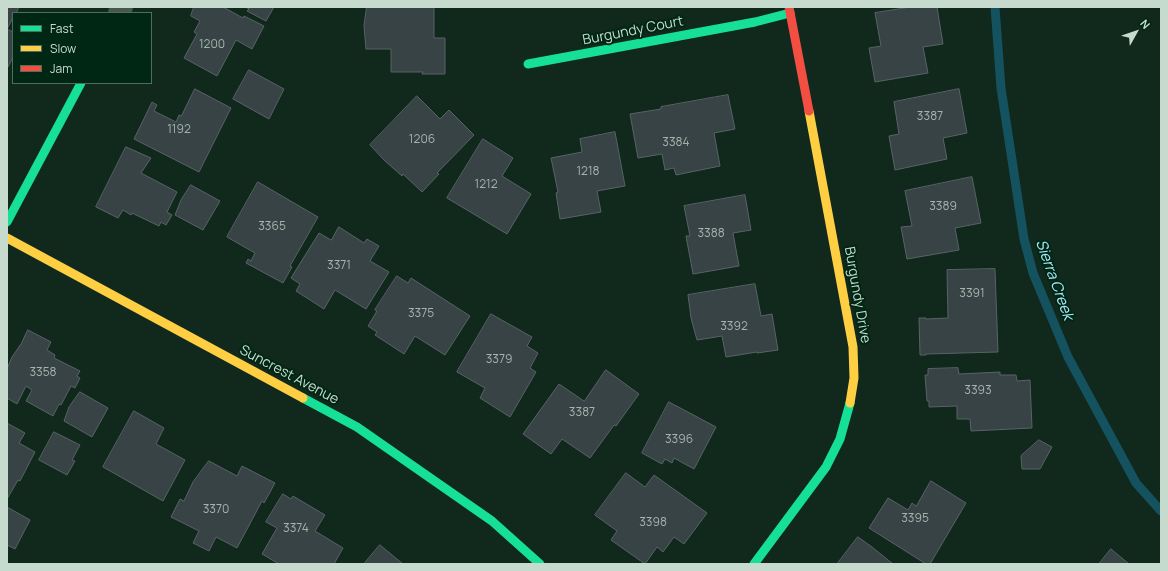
<!DOCTYPE html>
<style>
body{margin:0}
#map{position:relative;width:1168px;height:571px;overflow:hidden;background:#11281d;font-family:Manrope,sans-serif}
canvas{display:block}
.frame{position:absolute;inset:0;border:8px solid #c6dbce;pointer-events:none}
.legend{position:absolute;left:12px;top:12px;width:140px;height:72px;box-sizing:border-box;background:#002714;border:1px solid #4f6f5e;margin:0;padding:5px 7px;list-style:none;font-size:12px;color:#c6dbce}
.legend li{display:flex;align-items:center;gap:8px;height:20px}
.legend b{width:20px;border:1px solid #4f6f5e}
.north{position:absolute;left:1116px;top:12px;width:40px;height:40px;-webkit-text-stroke:3px #002714;paint-order:stroke;rotate:50deg;font-size:11px;font-weight:700;line-height:16px;text-align:center;color:#c6dbce}
.north::after{content:'';display:block;margin:auto;width:14px;height:18px;background:#c6dbce;clip-path:polygon(50% 0,100% 100%,50% 72%,0 100%)}
</style>
<div id="map">
<canvas width="1168" height="571"></canvas>
<div class="frame"></div>
<ul class="legend">
<li><b style="height:5px;background:#16e098"></b>Fast</li>
<li><b style="height:5px;background:#ffcf43"></b>Slow</li>
<li><b style="height:5px;background:#f24e42"></b>Jam</li>
</ul>
<div class="north">N</div>
</div>
<script>
const ctx = document.querySelector('canvas').getContext('2d');
ctx.lineJoin = 'round';
function stroke(path, color, width, dash) { ctx.strokeStyle = color; ctx.lineWidth = width; ctx.lineCap = dash ? 'butt' : 'round'; ctx.setLineDash(dash || []); ctx.stroke(path); }
function fillPath(path, color) { ctx.fillStyle = color; ctx.fill(path, 'evenodd'); }
function label(font, color, halo, rows, align = 'center') {
  ctx.font = font + ' Manrope,sans-serif'; ctx.lineWidth = 4; ctx.setLineDash([]); ctx.textBaseline = 'middle'; ctx.strokeStyle = halo; ctx.fillStyle = color; for (const [text, x, y, turn = 0] of rows) {
    ctx.save(); ctx.translate(x, y); ctx.rotate((+turn || 0) * Math.PI / 180); ctx.textAlign = isNaN(turn) ? turn : align; if (halo) ctx.strokeText(text, 0, 0); ctx.fillText(text, 0, 0); ctx.restore();
  }
}
stroke(new Path2D(`
 M995,7L1001,88L1024,239L1033,273L1068,357L1136,483L1161,511`), '#14525f', 9);
const building = new Path2D(`
 M7,7H19L16,13H13V18L7,29L13,32V57L8,67L7,66Z
 M194,7H223L243,18L244,16L264,26L252,49L236,40L217,76L184,58L197,34L194,32L200,21L191,16Z
 M245,7H274L266,21L247,11L249,9Z
 M367,7H434V38H445V74H422L423,72H391V49H366L364,26Z
 M911,7H937L943,44L923,47L928,73L875,82L869,48L881,46L875,13Z
 M249,70L284,89L269,119L233,99Z
 M195,89L231,108L199,172L134,139L152,102L157,105L154,111L176,122L179,115L181,116Z
 M959,89L967,133L943,138L947,159L895,170L889,136L899,134L894,102Z
 M728,95L735,129L714,133L720,166L676,175L674,168L665,170L662,154L638,158L630,114L661,109V107Z
 M417,96L440,119L449,110L474,135L437,173L439,174L422,192L403,174L402,176L385,161L370,145Z
 M615,132L625,186L597,191L601,212L560,219L556,193L558,192L551,158L582,152L580,139Z
 M483,139L513,158L502,176L531,194L507,234L447,198Z
 M126,147L151,158L141,173L177,192L167,212L172,215L166,225L161,222L159,226L132,213L131,215L123,210L118,218L96,207Z
 M972,177L981,223L955,228L959,250L907,259L901,227L912,226L905,191Z
 M258,182L318,217L290,266L292,267L283,283L246,263L248,259L251,261L255,253L227,237Z
 M191,185L220,201L203,230L175,215L181,200Z
 M745,195L751,230L733,233L739,266L693,274L686,236H690L684,206Z
 M339,227L364,243L367,239L379,246L370,261L389,272L366,309L335,290L324,309L296,291L300,284L291,278L319,233L331,240Z
 M995,269L998,352L926,354V355H920L919,318H926V319L948,318L947,270Z
 M397,276L408,283L411,278L470,316L445,355L415,336L404,354L375,335L377,332L368,326L377,311L375,310Z
 M755,284L761,316L772,314L778,350L757,353V352L726,357L722,336L697,340L691,318L688,295Z
 M491,314L532,337L527,346L538,353L530,368L536,372L510,417L480,398L485,388L457,372Z
 M28,330L51,342L47,350L55,355L54,358L80,371L77,376L80,378L75,388L71,386L61,405L59,404L53,416L26,401L32,390L26,386L17,404L7,398V369L12,357L21,344Z
 M958,368L959,374L1000,372V375H1016L1017,381L1030,380L1032,428L971,431L970,419H957V406L929,407V401H927L925,375H928V369Z
 M606,370L639,394L616,426L614,425L590,458L562,439L551,454L523,434L559,384L584,401Z
 M80,392L108,408L92,437L64,421L69,407Z
 M669,402L716,427L694,469L674,458L672,463L665,459L662,464L642,453Z
 M134,411L164,428L156,444L185,460L163,501L103,467Z
 M7,423L25,433L19,443L35,452L20,481L18,480L7,499Z
 M54,432L80,445L72,460L75,461L67,475L39,460Z
 M1039,440L1052,447L1040,469H1022L1021,456Z
 M209,461L237,476L242,466L275,483L264,503L262,501L237,548L216,537L209,551L193,543L199,531L171,517L180,499L184,501L193,482Z
 M626,473L645,487L654,475L707,513L684,544L674,537L663,552L657,547L645,564L611,540L617,531L595,515Z
 M931,481L966,503L930,564H926L869,528L888,498L908,510L912,503L916,506Z
 M283,494L291,499L293,496L325,515L315,531L343,548L334,564H279L262,554L277,528L266,522Z
 M7,507L30,520L15,549L7,545Z
 M858,537L872,547L893,564H839L838,563Z
 M380,545L403,564H364Z
 M1111,549L1129,564H1099Z`);
fillPath(building, '#384345');
stroke(building, '#586366', 1);
stroke(new Path2D(`
 M119,13L122,7`), '#48574f', 22);
stroke(new Path2D(`
 M528,64L755,22L790,13
 M7,222L81,83
 M303,398L357,427L492,521L540,564
 M754,564L826,467L840,439L850,403`), '#16e098', 9);
stroke(new Path2D(`
 M809,111L853,347L854,378L850,403
 M7,238L303,398`), '#ffcf43', 9);
stroke(new Path2D(`
 M789,7L809,111`), '#f24e42', 9);
label('12px', '#a2b5ac', null, [
 ["1200",212,45],
 ["3387",930,117],
 ["1192",179,130],
 ["1206",422,140],
 ["3384",676,143],
 ["1218",588,172],
 ["1212",486,185],
 ["3389",943,207],
 ["3365",272,227],
 ["3388",711,234],
 ["3371",339,266],
 ["3391",972,294],
 ["3375",421,314],
 ["3392",734,327],
 ["3379",499,360],
 ["3358",43,373],
 ["3393",978,391],
 ["3387",582,413],
 ["3396",679,440],
 ["3370",216,510],
 ["3395",915,519],
 ["3398",653,523],
 ["3374",296,529]
]);
label('14px', '#c6dbce', '#002714', [
 ["Burgundy Court",633,31,-11],
 ["Burgundy Drive",857,295,80],
 ["Suncrest Avenue",289,375,28]
]);
label('italic 15px', '#a8e8fb', '#002714', [
 ["Sierra Creek",1054,280,70]
]);
</script>
